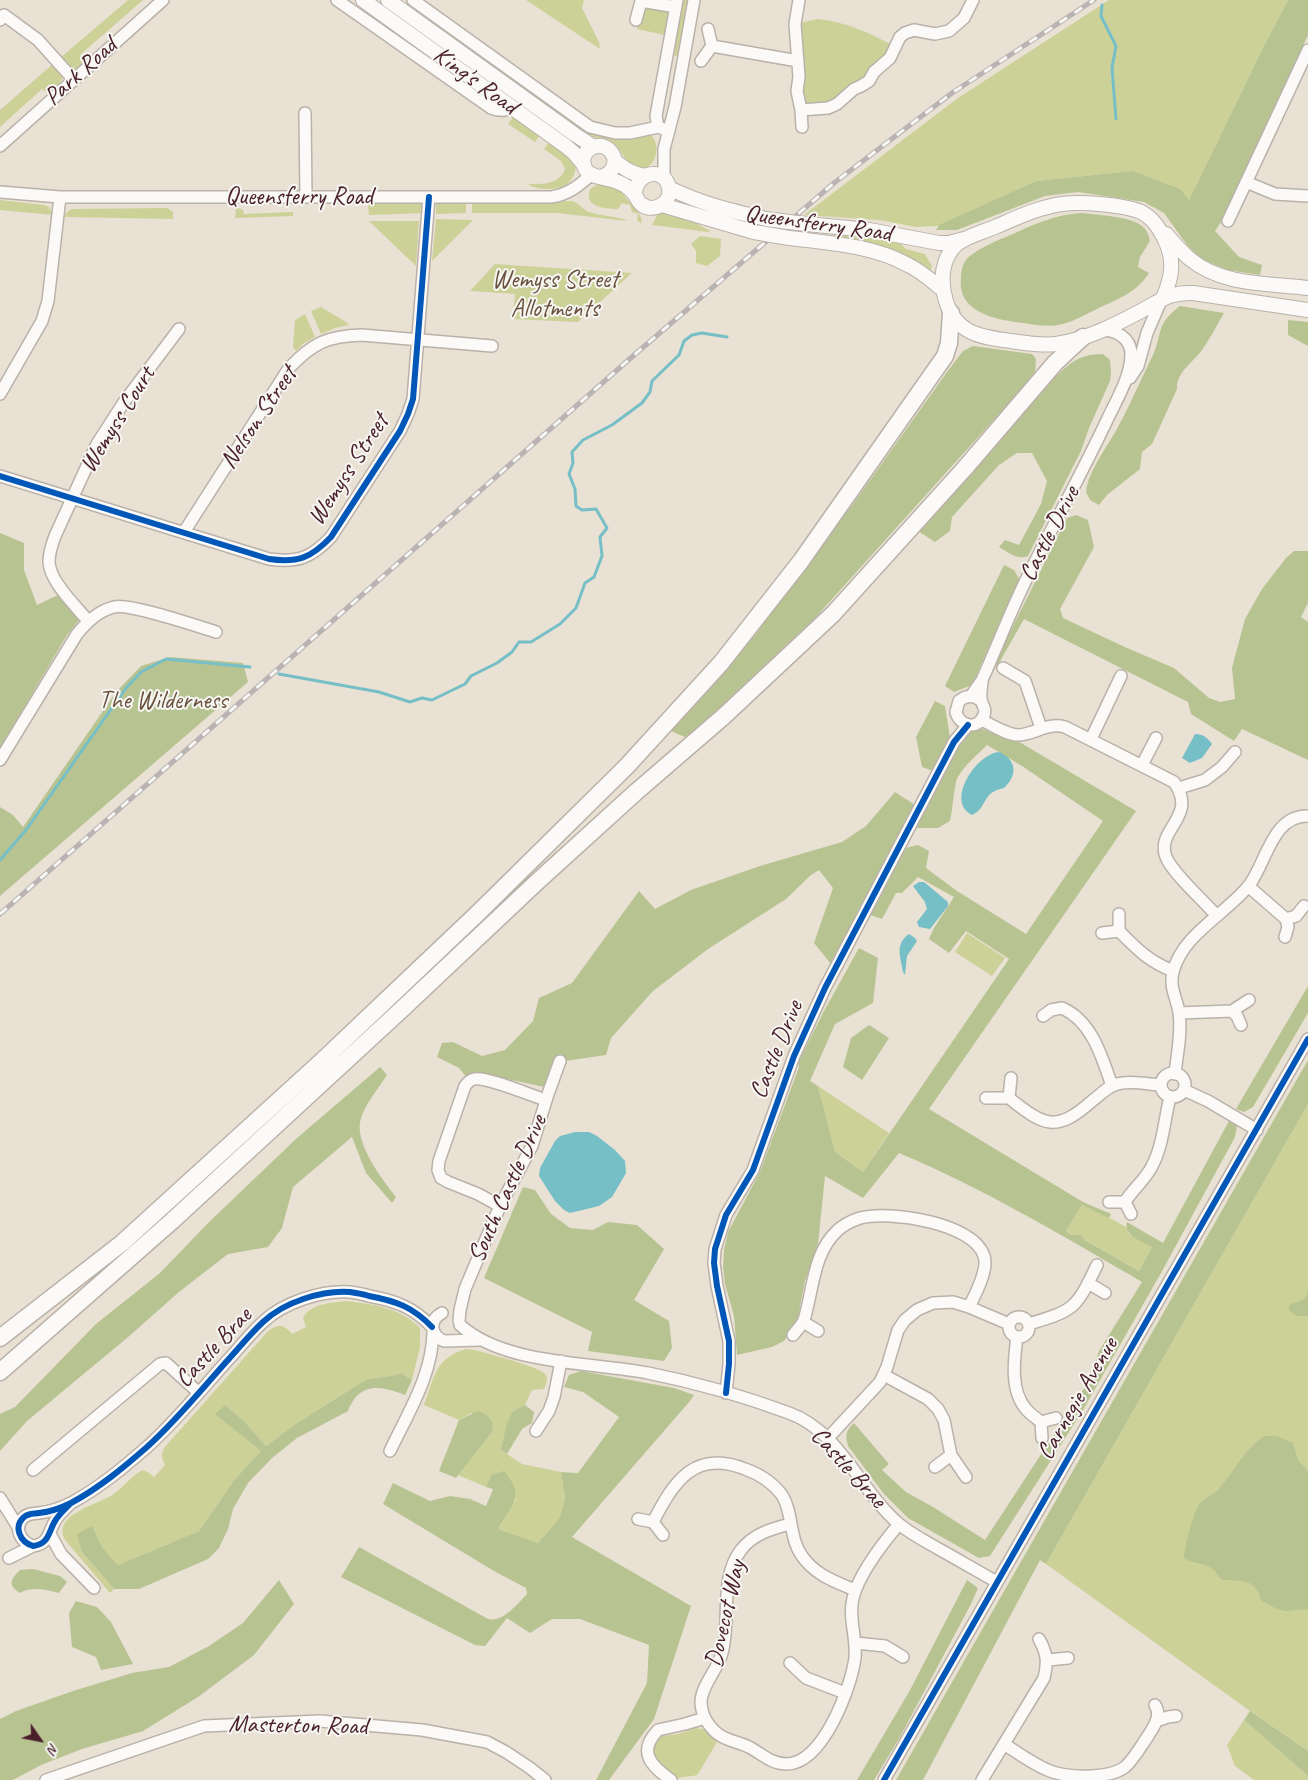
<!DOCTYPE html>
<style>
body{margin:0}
#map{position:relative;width:1308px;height:1780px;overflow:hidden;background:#e9e1d3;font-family:Caveat,sans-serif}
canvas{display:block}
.north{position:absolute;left:15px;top:1715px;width:50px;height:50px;-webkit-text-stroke:4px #f6f6f2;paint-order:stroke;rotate:123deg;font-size:14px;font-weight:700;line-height:20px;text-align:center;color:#4a1f2b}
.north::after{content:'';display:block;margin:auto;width:18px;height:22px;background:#4a1f2b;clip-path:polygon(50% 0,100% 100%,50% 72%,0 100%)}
</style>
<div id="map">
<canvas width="1308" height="1780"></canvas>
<div class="north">N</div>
</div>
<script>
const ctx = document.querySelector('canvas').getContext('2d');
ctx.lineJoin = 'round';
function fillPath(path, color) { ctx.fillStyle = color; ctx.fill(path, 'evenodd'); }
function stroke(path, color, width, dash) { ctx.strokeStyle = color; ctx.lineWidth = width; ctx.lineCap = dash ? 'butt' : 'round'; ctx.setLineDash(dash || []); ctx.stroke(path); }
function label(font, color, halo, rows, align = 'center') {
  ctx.font = font + ' Caveat,sans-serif'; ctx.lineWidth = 4; ctx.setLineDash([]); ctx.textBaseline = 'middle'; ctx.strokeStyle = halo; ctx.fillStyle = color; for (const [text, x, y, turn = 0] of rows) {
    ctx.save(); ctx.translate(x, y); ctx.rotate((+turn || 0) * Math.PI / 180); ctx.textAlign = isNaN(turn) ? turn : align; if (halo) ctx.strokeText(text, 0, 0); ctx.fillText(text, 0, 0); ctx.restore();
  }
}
fillPath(new Path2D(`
 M128,0H143L80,55L84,63L82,67L73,75L59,59Z
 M526,0H584L582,8L599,42L600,49Z
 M682,0H688L678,56L672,55Z
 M1109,0H1288L1262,50L1189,200L1133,171L1036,181L938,226L916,227L880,220L804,215L958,98Z
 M648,7L668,12L669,15L665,35L637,29L642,9Z
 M818,19C847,22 870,33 896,47L837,104L801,110L795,24Z
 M54,63C68,81 62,81 48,94L42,89L0,127V110Z
 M513,117L540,135L535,142L508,124Z
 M578,124L651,135C660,144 658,161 646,168C623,169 626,152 613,143C607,138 601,139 594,137C587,135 582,131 576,128Z
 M549,142C557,147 569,153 574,161C579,170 571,184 562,187C553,190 535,190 528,184C543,184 559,185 565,169L561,161L544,149Z
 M597,185C618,184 621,192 633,206C638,212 641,214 642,223L637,221L638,214L632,212L630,205L622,203L618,209C608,209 586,208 589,193C590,188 593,187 597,185Z
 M0,200L44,205L49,207L53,215L0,210Z
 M572,201C579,203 582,209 589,212C600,216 618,216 628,221L557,213H472V202Z
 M422,202L424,205L425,213L369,215L368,204Z
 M436,202H466V213L436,214Z
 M236,207L243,210L244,214L293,212V216L235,218Z
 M167,208L173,212V219L65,217L66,213L71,209Z
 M663,213C680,213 695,223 710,231L709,232L652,225L658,214Z
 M436,219L473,220L432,261Z
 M369,221H419L416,266Z
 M835,233L899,242L906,249L925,254L932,266L929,275L834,237Z
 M700,236L721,239L720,256L707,266L696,263V251L691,244Z
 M495,264L632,273L578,322L513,319L515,294L470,291Z
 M321,307L346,322L349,325L335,328L321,334L311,311Z
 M305,314L315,337L303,344L296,351L293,347L295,320Z
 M967,933L1005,958L992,976L955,952Z
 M818,1086L889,1133L863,1172L835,1152Z
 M1308,1104V1751L1250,1711L1046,1564Z
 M1082,1205L1101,1213L1126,1227L1129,1234L1152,1247L1139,1271L1077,1235H1071L1066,1231Z
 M346,1301C373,1304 401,1308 420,1328V1347L412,1380L401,1373L391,1376L367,1379L297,1423L266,1446L244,1421L225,1405L216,1414L261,1451L235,1479L199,1531L118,1565L102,1547L92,1526L82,1552L114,1589L110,1593L66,1541C49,1515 100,1504 114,1494C122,1488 134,1474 141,1471C146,1469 150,1474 154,1477L165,1465C162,1458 160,1455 164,1448L268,1331C278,1324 284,1324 292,1334L306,1327L303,1318C311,1303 331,1303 346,1301Z
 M466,1349L475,1350C488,1354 538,1366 545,1374C549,1378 546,1385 544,1389L532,1390L525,1405L513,1411L501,1450L522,1464L561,1472L565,1498L560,1517L538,1543L498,1529L516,1499L491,1475L486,1487L458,1475L492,1432L471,1413L459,1420L424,1405C434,1378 435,1358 466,1349Z
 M1244,1720L1308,1776V1780H1254L1235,1766L1227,1745Z
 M695,1728L703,1729L717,1742L698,1774C692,1778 684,1775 677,1779C665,1771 650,1761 654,1745L662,1736L678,1734Z`), '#ccd198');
fillPath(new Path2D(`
 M1288,0H1308V35L1223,219L1215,231L1239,257L1262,265L1260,275L1228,270L1201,259L1187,245L1164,213L1144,202L1078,192L1045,196L957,230H936L939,225L1036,181L1133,171L1180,189L1189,200L1262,50Z
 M1081,213C1097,215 1132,216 1143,227C1147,230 1149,236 1150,241L1140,257L1138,267L1149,273C1135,294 1119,298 1097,309C1084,315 1071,323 1058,325C1047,327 1035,325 1024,323C997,320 957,313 961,278C961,272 962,265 966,260C974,250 1000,239 1013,234C1037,223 1055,215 1081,213Z
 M1180,306L1224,313C1217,325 1210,339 1202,350C1193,362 1176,373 1177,389L1152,444L1142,452L1140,469L1107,495L1099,505L1090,500L1086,492C1088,471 1108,446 1118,427C1131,403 1141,379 1153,355C1163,331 1156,324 1180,306Z
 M1288,320L1308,322V346L1288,335Z
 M973,346L1032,354L1036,359L1035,374L815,618L687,738L671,731L756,634L795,579L853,504L947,372L963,351Z
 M1103,354L1110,360L1111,372L1110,381L1089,428L1081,451L1028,556C1017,560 1009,553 999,547L1005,540L1019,545L1041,504L1047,481L1032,453H1017L999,465L952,517L950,531L935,542L918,531L1051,381C1068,365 1077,354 1103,354Z
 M1076,515L1088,520L1094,547L1060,609L1063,618L1127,648L1174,668L1209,698L1220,702L1235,699L1232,668L1245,619L1262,589L1286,558L1294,551H1308V603L1301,617L1308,622V760L1242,729L1234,741L1191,714L1188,702L1024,619L998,665L994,664L1067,518Z
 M0,533L24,543V570L37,605L58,595L80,619L67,635L0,748Z
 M1004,565L1014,570L1019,579L972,685L954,692L945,686Z
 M170,657L243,663L248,682L0,896V807L13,815L23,827L116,692L141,666Z
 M935,701L945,706L950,738L933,771L922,767L916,737Z
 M982,729L1021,743L1136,811L929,1109L1083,1202L1111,1214L1109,1218L1082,1205L1066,1231L1071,1235H1081L1085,1240L1139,1271L1152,1247C1142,1241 1123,1236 1127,1222L1163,1243L1229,1121L1237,1126L1235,1137L1161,1273L1083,1410L990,1556L979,1558L908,1518L884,1494L848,1446C845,1435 846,1430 854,1423L889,1464L882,1470L906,1492L933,1507L985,1540L1087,1384L1099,1351L1142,1282C1063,1236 983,1188 899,1153L863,1198L825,1176L818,1244L805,1281L798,1317L795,1324L784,1341L772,1347L737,1355L734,1316L725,1284L723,1268L724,1250L728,1232L760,1172L799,1067L798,1063L824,1011L859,948L878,958L873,1003L835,1024L810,1081L818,1086L835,1152L863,1172L1009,959L966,931L949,953L929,939L934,928L954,897L918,877L902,893H896L882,919L870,915L905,848L918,845L929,851L926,868L957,891L1026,934L1103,821L1022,766L987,745C978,754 959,770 956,782C953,795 953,808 950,821L938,828H910L954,742L966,733Z
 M895,792L915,805L831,964L814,943L833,888L819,870L811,875L786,899L708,949L653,991L611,1038L606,1055L565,1061L544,1087L507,1079L485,1080L467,1078L459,1068L437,1057L442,1043L453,1042L482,1056L505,1050L533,1021L539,998L572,983L639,891L655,909L691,890L760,866L842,842L866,826Z
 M1308,986V1013L1253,1107L1244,1112L1236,1109Z
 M869,1025L889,1038L862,1080L843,1067L851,1038Z
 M1308,1060V1104L1046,1564L1040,1560L923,1780H896Z
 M380,1067L387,1075C379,1087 365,1105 361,1118C353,1142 382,1179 396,1197L392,1203L366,1173L352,1137L293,1187L282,1228L268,1247L228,1254L179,1292L127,1338L27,1421L0,1451V1414L15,1407L96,1324L160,1273L208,1223L297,1138Z
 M523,1187L535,1190L551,1214L570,1228L593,1230L608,1222L637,1225L664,1249L634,1300L669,1321L672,1348L664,1361L588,1351L592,1332L484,1278Z
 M1308,1293V1316H1296L1289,1310V1305L1303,1300Z
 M581,1371L674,1388L694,1395L690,1401L572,1537L691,1606L654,1719L609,1780H596L647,1683L649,1645L580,1619H552L530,1633L507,1618L485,1646L475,1645L341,1577L359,1547L488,1619C503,1623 518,1603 527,1594L526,1588L494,1571L383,1504L393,1483L430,1501L450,1496L470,1499L486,1506L493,1489L486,1487L491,1475L504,1471C526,1497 512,1504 498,1529L538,1543L560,1517L565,1498L561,1472L578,1473L619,1417L583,1392L564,1387L569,1375Z
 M401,1373L412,1380L405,1395C381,1386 360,1381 348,1411L297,1438L272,1458L248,1483L233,1509L228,1529L219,1548L208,1559L139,1589H114L82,1552L77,1534L92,1526L102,1547L118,1565L199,1531L235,1479L261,1451L215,1414L225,1405L244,1421L266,1446L297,1423L367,1379L391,1376Z
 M525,1405L534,1412L532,1423L522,1429L507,1454L501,1450L507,1423L513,1411Z
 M478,1411C487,1414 496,1421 492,1432L456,1478L439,1471L459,1420Z
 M1264,1436H1277L1293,1443L1298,1460L1308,1471V1610C1300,1609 1295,1610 1288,1611C1279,1611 1268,1605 1261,1600C1255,1578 1242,1581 1222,1580C1208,1559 1202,1568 1184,1558C1185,1546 1192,1517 1198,1506C1203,1498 1213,1495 1219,1489C1234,1471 1245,1449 1264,1436Z
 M33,1569L60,1576L67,1582L59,1593C46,1590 32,1586 20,1593C7,1585 11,1579 20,1570Z
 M279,1580L294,1604L254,1655L198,1697L143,1731L82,1749L41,1765L13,1780H0V1719L16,1711L73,1691L132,1673L169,1667L209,1646L243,1623Z
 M967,1580L978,1588L971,1604L900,1737L874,1780H857L909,1692Z
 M76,1601L97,1607L111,1622L133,1664L101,1670L96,1657L72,1647L69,1613Z
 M1250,1711L1308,1751V1776L1244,1720Z`), '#b8c392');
fillPath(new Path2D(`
 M1195,734C1203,734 1208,738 1212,744L1202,758L1190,763L1182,758Z
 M998,752C1007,754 1016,764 1013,774C1012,779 1008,784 1004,788C981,792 988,808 972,815C945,801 976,755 998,752Z
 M919,882H924L948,902V906L930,929L919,927L917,922L927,909L925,902L913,886Z
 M909,934L915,938L917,941L907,956L905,975L903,972C901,958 894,944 909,934Z
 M575,1132H589L597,1136L615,1150L625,1161L626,1173L612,1197L599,1206L570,1213L564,1210L555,1201L539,1176L540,1168L555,1141L560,1136Z`), '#76bfc7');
stroke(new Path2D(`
 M1102,5L1101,16L1116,46L1112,68L1116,119
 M279,674L379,692L410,702L422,698L432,700L465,684L471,676L497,663L512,652L519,642H531L560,624L576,608L585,583L594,577L602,556L600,537L607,528L596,509L582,510L576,506L575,489L569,474L573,463L572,452L583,440L612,425L642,403L650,392L652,381L679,355L684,341L692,335L702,333L727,337
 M0,860L26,830L126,688L141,672L166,659L250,667`), '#76bfc7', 3);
const minor = new Path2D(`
 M337,0L491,108C499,111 504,111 512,108
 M413,0L590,127L615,133H630L658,127L669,131
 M799,0L795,24L799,77L797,91L801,110L802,127
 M0,20L4,15L38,40L73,79
 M636,20L641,1L676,7
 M712,46L798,61
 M701,61L712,46L708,29
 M801,110L828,108L837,104L854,89L861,86L869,81L874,72L890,58L900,37L905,33L914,30L935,34L949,31L964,18L973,0
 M305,113L306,197
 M658,127L656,116L677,0
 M0,146L163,0
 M664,179V149L675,107L694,0
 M1246,182L1275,194L1308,196
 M0,192L60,197H551C568,195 578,186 591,175
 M1228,221L1308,50
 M1130,378L1138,366L1147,333L1162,298
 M0,394L42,321L48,301L60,197
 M0,476L269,559C298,563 311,558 331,537L400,431L408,414L413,399L429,197
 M184,532L289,368C313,343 327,336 362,335L492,346
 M88,621C76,606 50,582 49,562C49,553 52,544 55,536L97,444L124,402L179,329
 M1003,668L1025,681L1041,728
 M971,696L982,680C999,643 1013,604 1032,568C1057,518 1084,469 1108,418C1117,399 1131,376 1131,354C1131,338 1116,330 1102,330
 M980,700C973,695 966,695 959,701L956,712C959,725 976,731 983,717C988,709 981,705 981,698C980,693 982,687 982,681
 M981,720C993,725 1006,735 1019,735C1036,734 1047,722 1065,727L1174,782C1199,817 1155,829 1166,857C1173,874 1203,900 1216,915
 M1091,739L1121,676
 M0,760L77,634C87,622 98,611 114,607C129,603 197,626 216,632
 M1142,765L1156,738
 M1179,788L1205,780L1222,767L1235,752
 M1248,886L1286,919
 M1119,931C1137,949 1148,961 1173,971
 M1102,933L1119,931V914
 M1285,937L1288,927L1286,919L1296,916L1304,906
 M1179,1013L1232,1011
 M1043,1016L1051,1010L1062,1008C1092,1021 1102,1057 1112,1086
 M1241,1025L1237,1016L1232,1011L1249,1000
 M1161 1085a12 12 0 1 1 24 0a12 12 0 1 1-24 0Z
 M1175,1074C1177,1054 1182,1033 1179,1013C1177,998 1169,988 1173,972C1183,933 1227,914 1250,884C1267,860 1273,815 1308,816
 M1011,1078L1009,1098C1044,1126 1056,1133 1092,1101C1099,1096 1106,1088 1114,1085C1128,1080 1146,1084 1161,1085
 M1184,1090L1208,1101L1257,1130
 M986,1098H1009
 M1109,1202H1125L1131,1214
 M1125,1202C1132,1190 1144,1181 1151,1168C1163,1147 1164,1121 1170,1097
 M500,1206L478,1194L448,1182L441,1178L438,1170L439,1161L465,1086C468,1082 470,1080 474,1079C486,1076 532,1096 546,1100
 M1088,1283L1105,1293
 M442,1313C429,1320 430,1335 444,1341L479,1340
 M1009 1327a10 10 0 1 1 20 0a10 10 0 1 1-20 0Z
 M459,1321L460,1310L465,1289L500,1206L532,1146L548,1094L560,1061
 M803,1322L818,1331
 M1029,1324C1075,1310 1076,1309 1097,1265
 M460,1325C504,1365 591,1362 648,1373C693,1382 746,1397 789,1413C841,1432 859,1490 899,1524C911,1534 925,1541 937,1548C957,1559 977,1571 997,1582
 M793,1335C797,1330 802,1325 804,1320C813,1291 813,1253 837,1231C843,1225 851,1221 860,1218C889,1210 974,1223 984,1256C989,1269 975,1295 969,1307
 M1017,1337C1014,1359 1010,1391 1026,1409C1030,1414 1036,1418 1041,1422L1042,1438
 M884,1375L928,1399L938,1409L944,1420L951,1455L966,1477
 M726,1393L729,1364V1341L717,1286L714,1263L715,1249L726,1215L753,1170L794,1056L825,988L954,742L968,725
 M1041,1422L1056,1418
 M536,1431L549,1411L554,1397L561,1361
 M828,1438L880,1382L887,1367L898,1330L905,1320L917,1310L933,1303L953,1302L969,1307L1009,1324
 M390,1451C408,1413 433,1374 433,1331
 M935,1467L951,1455
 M33,1470L160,1364L166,1363L199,1393
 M0,1498L18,1527
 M71,1503C65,1509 59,1514 55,1521C48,1533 49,1544 33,1546C20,1542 13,1527 24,1517C29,1513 33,1514 39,1513C49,1512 61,1508 71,1503C99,1488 123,1468 147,1447C176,1421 201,1390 227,1361C239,1348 250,1334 263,1322C284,1302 322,1290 350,1292C357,1293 363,1294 369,1296C396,1301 413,1307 432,1327
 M638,1519L653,1522L663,1535
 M653,1522C674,1481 695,1449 745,1469C759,1474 773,1483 782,1495C793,1512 789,1538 802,1556C815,1575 836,1582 855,1590
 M790,1524C771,1529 753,1534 741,1550C719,1578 731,1620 722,1653C718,1669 702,1685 701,1701C701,1714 708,1726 718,1734C727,1741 739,1742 749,1747C762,1754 771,1764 787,1764C823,1763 851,1688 855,1658C857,1638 848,1618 853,1598C859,1574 883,1543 899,1524
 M50,1534L61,1554L94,1588
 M9,1558L33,1546
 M856,1643L885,1646L903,1657
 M1048,1660L1068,1658
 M790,1663L806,1678L845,1693
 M1156,1721L1168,1717L1176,1716
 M1004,1744C1018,1753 1034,1765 1050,1771C1068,1778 1109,1779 1125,1767C1134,1759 1141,1746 1148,1736C1154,1726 1162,1716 1155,1705
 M46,1780L204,1726L320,1721L422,1730L487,1742L506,1752L530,1768L545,1780
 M671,1780C651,1766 637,1752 658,1730L685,1724L705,1718
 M884,1780L1308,1039
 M982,1780L1044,1678C1048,1662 1047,1653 1039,1639`);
const major = new Path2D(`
 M363,0L567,147L575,154L584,165
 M388,0L574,134L594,147
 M615,161C625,169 632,174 645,176
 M602,177C611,173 616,167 614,157C604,134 574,151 586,170C592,179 610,177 620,183C625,185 632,190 635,195C637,198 638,202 641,204C653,214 672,203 669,188C665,166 635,171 635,195
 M669,188C702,204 731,211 766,219
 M662,205L754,232
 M797,223L869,230L939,243H949L964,239
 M1166,234C1174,243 1181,252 1190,259C1222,286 1269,283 1308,288
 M783,237C824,243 870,244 908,265C921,271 932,281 943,290
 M1163,298C1172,278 1175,260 1165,240C1159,228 1153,218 1141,212C1125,205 1080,201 1062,204C1039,207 1016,218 995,227C983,232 967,236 957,244C941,258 940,282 946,301C956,334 981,337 1011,341C1026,343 1042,346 1056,344C1085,340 1115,325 1141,311C1160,301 1169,292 1193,293L1308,310`);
const highway = new Path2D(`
 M0,1338L122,1243L322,1061L477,914L627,766L721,663L801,561L945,356L949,343L951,313
 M0,1372L172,1221L401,1010L538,881L636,792L723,717L833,614L965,468L1055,363L1083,337`);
stroke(minor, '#bab1a9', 14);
stroke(major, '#bab1a9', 16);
stroke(highway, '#bab1a9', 19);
stroke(minor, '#fcfaf8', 11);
stroke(major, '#fcfaf8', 14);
stroke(highway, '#fcfaf8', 16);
const rail = new Path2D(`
 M0,914L633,356L834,183L952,93L1094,0`);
stroke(rail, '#b9b3b3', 5);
stroke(rail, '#f6f6f2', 3, [9]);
const majorBridge = new Path2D(`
 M766,219L797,223
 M754,232L783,237`);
stroke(majorBridge, '#bab1a9', 16, []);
stroke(majorBridge, '#fcfaf8', 14);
stroke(new Path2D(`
 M0,476L269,559C298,563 311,558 331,537L400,431L408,414L413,399L429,197
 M726,1393L729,1364V1341L717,1286L714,1263L715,1249L726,1215L753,1170L794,1056L825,988L954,742L968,725
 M71,1503C65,1509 59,1514 55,1521C48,1533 49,1544 33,1546C20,1542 13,1527 24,1517C29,1513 33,1514 39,1513C49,1512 61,1508 71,1503C99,1488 123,1468 147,1447C176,1421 201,1390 227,1361C239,1348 250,1334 263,1322C284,1302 322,1290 350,1292C357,1293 363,1294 369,1296C396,1301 413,1307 432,1327
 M884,1780L1308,1039`), '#0057b8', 6);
label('25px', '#4a1f2b', '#f6f6f2', [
 ["Park Road",81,72,-42],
 ["King's Road",475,81,36],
 ["Queensferry Road",299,197],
 ["Queensferry Road",818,224,8],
 ["Nelson Street",259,418,-56],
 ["Wemyss Court",118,420,-58],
 ["Wemyss Street",349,470,-57],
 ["Castle Drive",1050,534,-63],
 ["Castle Drive",777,1050,-68],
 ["South Castle Drive",508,1189,-66],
 ["Castle Brae",214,1348,-47],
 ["Carnegie Avenue",1078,1399,-60],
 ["Castle Brae",848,1468,48],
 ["Dovecot Way",726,1614,-77],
 ["Masterton Road",298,1726,1]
]);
label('25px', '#6a513d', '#f6f6f2', [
 ["Wemyss Street",555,280],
 ["Allotments",555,309],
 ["The Wilderness",163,701]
]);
</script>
